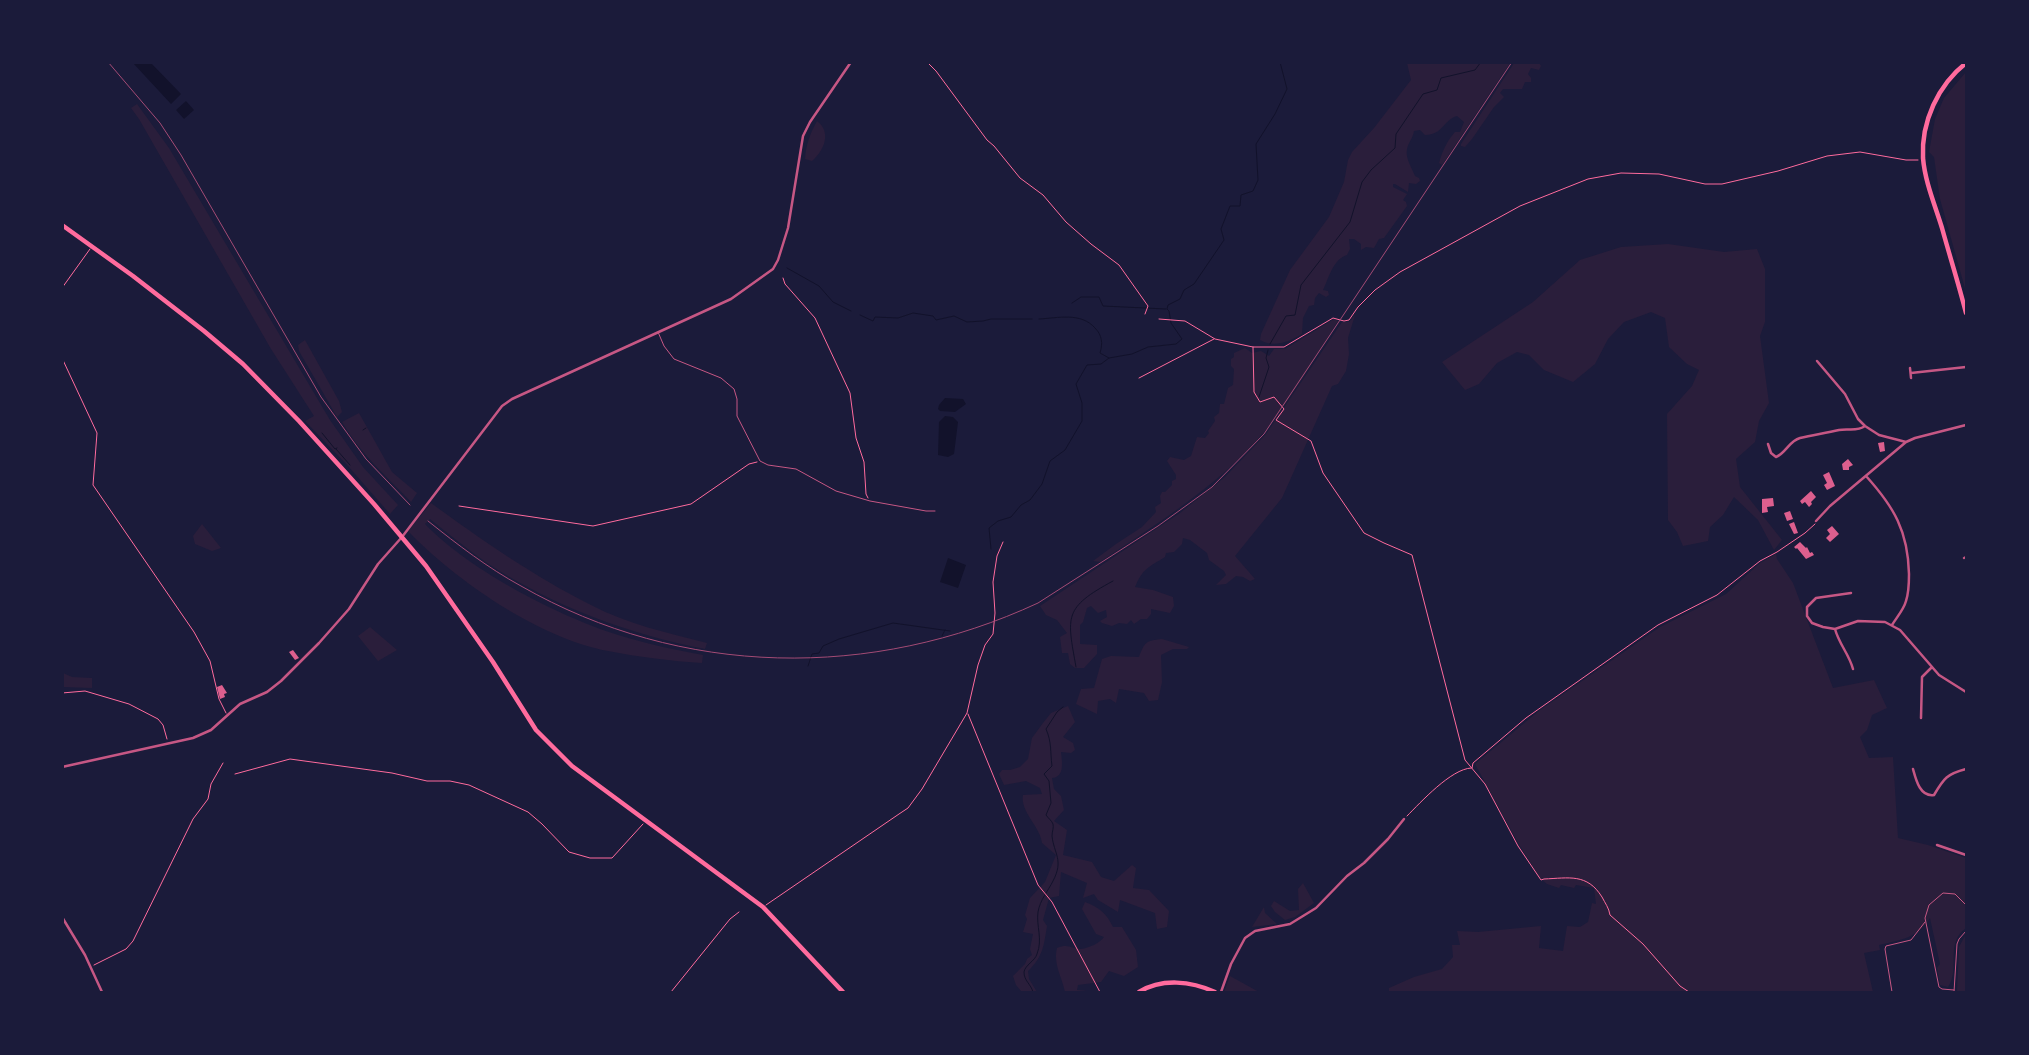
<!DOCTYPE html>
<style>
body{margin:0}
#map{position:relative;width:2029px;height:1055px;overflow:hidden;background:#1b1b3a;font-family:"Golos Text",sans-serif}
canvas{display:block}
.frame{position:absolute;inset:0;border:64px solid #1b1b3a;pointer-events:none}
</style>
<div id="map">
<canvas width="2029" height="1055"></canvas>
<div class="frame"></div>
</div>
<script>
const ctx = document.querySelector('canvas').getContext('2d');
ctx.lineJoin = 'round';
function fillPath(path, color) { ctx.fillStyle = color; ctx.fill(path, 'evenodd'); }
function stroke(path, color, width, dash) { ctx.strokeStyle = color; ctx.lineWidth = width; ctx.lineCap = dash ? 'butt' : 'round'; ctx.setLineDash(dash || []); ctx.stroke(path); }
fillPath(new Path2D(`
 M1407,63H1510L1442,165L1439,163C1442,152 1447,141 1455,132H1460L1464,122L1457,116C1443,120 1443,135 1425,135L1420,130L1414,131C1413,138 1408,143 1407,149C1405,158 1412,168 1415,176L1419,178L1420,181L1416,184L1409,183L1408,192L1395,184H1393V187L1407,194L1403,200L1406,202L1407,206L1384,238L1379,239L1374,248L1366,247L1361,250V244L1354,239H1349L1350,249L1347,255C1333,259 1329,278 1323,290L1328,291L1329,295L1326,297L1319,293L1315,298L1314,305L1309,306L1303,318L1302,334C1288,342 1275,348 1260,340L1261,334L1290,270L1329,217L1344,182L1348,160L1352,152L1374,128L1411,80Z
 M1514,63H1539L1541,66L1539,70L1531,68L1528,74L1531,78V82H1525L1522,89H1503L1500,93L1504,97L1494,107L1472,139L1465,147L1461,146V144Z
 M1966,72V292L1940,199L1934,157L1929,152L1935,119L1944,98Z
 M137,104L169,148L330,420L363,467L398,505L390,514L348,466L305,421L314,416L271,349L139,119L131,108Z
 M817,121C832,132 824,151 812,161L805,159C806,144 810,134 817,121Z
 M1668,244L1724,252L1757,249L1765,269V322L1760,336L1769,403L1759,421L1755,442L1736,459L1740,487L1782,540L1774,550L1758,520L1734,497L1723,515L1710,527L1708,541L1683,546L1677,532L1668,520L1667,414L1692,386L1699,370L1687,364L1669,347L1665,318L1651,312L1624,322L1608,339L1595,364L1573,382L1544,370L1529,355L1517,352L1497,363L1479,384L1465,390L1442,362L1533,302L1580,260L1621,247Z
 M1355,315L1348,338L1349,354L1346,371L1338,384L1332,386L1282,498L1235,556L1255,579L1250,581L1243,577L1236,576L1226,584L1216,585L1226,575L1224,571L1209,560L1207,553L1190,540L1183,538L1182,544L1174,552L1166,553L1165,557C1149,567 1143,568 1135,587L1153,590L1173,597L1174,606L1170,613L1151,609V614L1147,619H1141L1134,624L1131,620L1127,624L1119,623L1112,626L1102,623L1100,621L1107,617L1106,610L1098,613L1091,606L1087,608L1083,622L1080,625V644L1097,645V654L1084,668H1075L1070,664L1068,653H1062L1060,637L1067,633L1057,620L1046,615L1040,606L1180,513L1225,477L1266,434L1342,322H1349Z
 M1334,319L1338,321C1311,363 1284,413 1249,449C1205,494 1152,527 1100,562L1093,561L1116,544L1142,527L1156,512L1155,507L1161,503L1160,496L1162,492H1165L1172,485V481L1176,479V475L1167,461L1170,457L1184,460L1191,456L1197,437L1205,438L1209,433L1208,431L1215,421L1214,417L1219,413L1220,404H1224L1228,388L1233,385L1234,369L1231,366V359L1234,357V353L1245,348L1252,353L1261,351L1269,356L1274,349H1285Z
 M305,340L339,401L342,412L337,417L299,351L298,345Z
 M359,413L392,472L417,493L411,502C387,477 359,452 342,422Z
 M431,503C480,539 537,578 591,605C627,624 668,633 707,643L705,649C628,634 553,606 487,563C468,550 449,534 430,519L425,524C470,571 563,619 625,637C651,645 677,650 703,655L702,663C671,661 639,657 608,651C539,638 456,581 408,531Z
 M202,524L221,548L212,551L195,544L193,536Z
 M1776,554L1777,559L1793,583L1833,688L1874,680L1887,708L1872,715L1867,730L1860,737L1869,758L1893,757L1898,838L1928,845L1966,858V928C1944,944 1961,968 1948,987L1940,985L1937,968L1940,964L1930,918C1917,938 1901,940 1879,945L1880,950L1864,953L1873,992H1389V988L1414,977L1442,969L1453,957L1452,945H1460L1457,931L1478,932L1541,926L1539,948L1563,951L1567,926L1580,927L1588,922L1592,903L1596,904L1594,888L1576,885L1574,888L1561,885L1559,888L1547,884L1540,878L1518,843L1475,764L1540,710L1660,627L1726,594L1760,563Z
 M370,627L397,650L378,661L358,636Z
 M1162,639L1189,647L1187,649H1173L1161,655L1162,682L1158,700L1149,701L1144,693L1119,689L1116,703L1110,699L1098,701L1097,714L1076,704L1081,689L1094,688L1102,659L1111,656L1139,657C1145,642 1145,641 1162,639Z
 M63,673L72,677L92,678V688L63,687Z
 M1068,706L1075,722L1063,737L1073,743L1075,750L1071,753L1061,752C1062,762 1065,777 1052,778L1054,789L1061,796L1064,810L1054,821L1067,830L1063,855L1092,862L1101,877L1114,881L1132,865L1136,868L1133,888L1149,890L1169,911L1167,927L1157,929L1155,913L1120,900L1118,912L1098,900L1094,894L1083,898L1087,883L1061,872L1059,896L1049,898L1043,920L1047,926C1044,945 1043,957 1028,971L1029,979L1037,992H1015L1021,991L1016,985L1013,976L1025,964L1027,959L1032,955L1030,949L1033,934L1023,932L1027,919L1025,915L1030,898L1045,882L1056,855L1042,843C1040,826 1020,812 1023,795L1042,794L1040,788L1026,781L1004,785L999,774L1002,770H1010L1020,767L1028,759L1032,738L1043,723L1051,713Z
 M1303,883L1314,903L1295,917L1285,920L1275,912L1271,906L1274,901L1290,911L1299,910L1298,889Z
 M1085,902C1099,907 1107,914 1113,927H1122L1136,950L1138,967L1124,976L1109,971L1101,982L1078,985L1077,990L1099,992H1065C1062,977 1053,964 1057,948C1069,943 1071,949 1081,949C1089,948 1100,943 1104,937L1096,934L1082,909Z
 M1264,907L1265,913L1277,924L1252,927Z
 M1966,934V992H1957L1959,947Z
 M1230,976L1259,992H1224Z`), '#2a1e3b');
fillPath(new Path2D(`
 M133,63H151L181,94L171,104Z
 M186,101L194,110L184,119L176,110Z
 M945,398L963,399L966,404L955,412L940,411L938,409L939,405Z
 M945,416L953,417L958,422L954,454L948,457L938,455L939,422Z
 M948,558L966,565L958,588L940,582Z`), '#12122b');
stroke(new Path2D(`
 M787,268L819,286L833,302L851,311
 M1072,303L1081,297H1099L1103,306L1166,309
 M860,315L873,321L875,317L898,318L913,313L933,316L936,320L954,316L967,322L983,321L991,319H1032
 M1039,319C1058,318 1081,312 1095,328C1102,335 1103,343 1100,353L1109,358
 M1270,344L1286,316L1295,315L1301,285L1350,222L1362,182L1371,170L1395,148L1396,134L1423,94L1437,90L1441,78L1475,70L1481,62
 M1259,397L1269,367L1266,358L1268,350
 M363,430L366,428
 M322,433L335,449L337,448
 M336,449L350,465
 M991,549L989,528L998,521L1011,517L1021,505L1030,500L1042,484L1050,461L1065,450L1082,421V403L1076,384L1087,365L1101,364L1109,358L1132,354L1148,347L1176,344L1182,339L1171,323L1169,311L1167,309L1168,305L1180,299L1184,290L1194,284L1224,240L1221,229L1230,206H1240L1241,195L1253,191L1258,180L1256,144L1275,114L1287,89L1280,62
 M942,636L945,630
 M808,666L812,654L819,653L823,646L839,639L893,623L950,631
 M1076,667C1067,616 1063,608 1113,581
 M1033,992C1031,984 1024,981 1024,972C1025,965 1035,961 1037,954C1043,939 1036,926 1038,912C1040,900 1048,891 1053,881C1064,860 1054,854 1052,836C1052,832 1054,827 1053,824C1052,821 1048,818 1046,815L1051,803L1049,781L1044,774L1052,766C1050,751 1052,743 1046,729L1057,712L1063,707`), '#12122b', 1);
fillPath(new Path2D(`
 M1884,442L1885,451L1880,452L1878,443Z
 M1848,459L1853,465L1849,467V470H1843L1842,464Z
 M1829,472L1835,486L1827,490L1824,485L1827,483L1823,475Z
 M1811,491L1816,497L1811,502L1812,504L1809,507L1805,502L1802,504L1800,501Z
 M1773,498L1774,506L1767,507L1768,512L1762,513V499Z
 M1790,511L1793,519L1787,521L1784,513Z
 M1794,522L1798,533L1794,534L1789,524Z
 M1832,526L1839,534L1830,542L1826,538L1830,534L1827,530Z
 M1800,542L1806,548L1807,547L1810,553L1812,552L1814,555L1806,559L1797,548L1796,549L1794,547Z
 M293,650L299,658L295,660L289,652Z
 M222,685L227,693L224,694L225,697L220,699L217,687Z`), '#dd5f8e');
stroke(new Path2D(`
 M927,62L936,71L987,140L994,146L1020,178L1043,195L1066,222L1091,244L1119,265L1148,306L1145,314
 M783,278L785,284L815,318L850,393L856,438L864,462L866,494L868,498
 M62,288L90,249
 M1159,319L1185,321L1215,339L1253,347H1284L1333,318L1344,321L1349,320L1358,307L1375,290L1400,272L1520,206L1588,179L1621,173L1659,174L1705,184H1722L1778,171L1827,156L1860,152L1906,160H1918
 M1253,347L1254,392L1260,402L1274,397L1284,409L1276,420L1311,441L1323,473L1364,533L1384,543L1412,555L1465,760L1485,784L1518,846L1541,880L1544,879C1569,878 1587,873 1602,897C1605,903 1609,908 1610,915L1643,944L1680,986L1689,992
 M62,358L97,433L93,485L194,632L210,661L219,699L226,713
 M1139,378L1214,339
 M459,506L593,526L691,504L749,464L757,462
 M62,693L85,691L129,704L158,719L163,725L167,739
 M968,714L1038,885L1052,902L1100,992
 M1472,768L1473,763L1526,718L1658,625L1717,595L1760,561L1777,552L1805,533L1815,524
 M235,774L290,759L392,773L427,781H450L469,785L528,812L542,824L569,852L590,858H612L643,824
 M1407,816C1421,802 1451,769 1471,768
 M766,905L899,814L908,808L922,789L967,713L978,665L985,645L993,634L995,613L993,582L997,556L1003,542
 M94,965L126,949L133,941L193,819L208,799L211,784L223,763
 M671,992L730,919L739,912`), '#ff6b9d', 1);
stroke(new Path2D(`
 M658,332L664,346L674,359L721,378L734,389L737,399V416L760,461L768,465L796,469L836,491L870,501L926,511H935
 M1954,990L1942,989L1939,987L1925,918L1929,905L1943,893L1955,894L1966,905
 M1892,992L1885,949L1886,946L1911,940L1925,922
 M1954,992L1957,944L1959,939L1966,931`), '#c65784', 1);
stroke(new Path2D(`
 M1817,361L1845,394L1858,419L1865,426L1879,435L1906,442
 M1910,368L1911,378
 M1911,373L1966,367
 M1768,444L1771,453L1776,457C1786,453 1789,441 1800,438C1813,435 1826,433 1839,430C1848,428 1857,432 1865,426
 M1866,476C1894,507 1908,531 1909,574C1909,583 1909,592 1906,601C1904,609 1897,617 1892,625
 M1816,521L1830,506L1906,442L1915,438L1966,425
 M1964,558L1966,557
 M1851,593L1816,598L1807,607V616L1812,623L1823,627L1835,629L1858,621L1885,622L1900,630L1939,675L1966,692
 M1835,629C1839,644 1849,654 1853,669
 M1921,718L1922,677L1932,667
 M62,767L193,738L211,730L240,704L267,692L281,681L319,643L349,609L378,564L402,537L502,406L512,399L731,299L773,269L778,260L788,228L803,136L810,122L851,62
 M1913,769C1916,780 1920,797 1934,795C1944,778 1947,774 1966,769
 M1937,845L1966,855
 M62,917L85,955L102,992
 M1221,992L1231,964L1245,938L1255,931L1290,924L1316,908L1347,876L1364,863L1388,839L1404,819`), '#c65784', 2.5);
stroke(new Path2D(`
 M1966,63C1938,85 1921,122 1923,158C1925,182 1935,205 1942,228C1950,257 1959,285 1966,313
 M62,225L133,276L204,331L243,364L299,421L374,504L426,566L493,662L536,730L572,766L763,907L843,992
 M1139,992C1162,978 1191,981 1215,992`), '#ff6b9d', 4.5);
stroke(new Path2D(`
 M108,62L160,123L181,155L321,397L366,459L410,505
 M428,521C458,545 488,568 521,586C682,678 872,680 1038,603L1158,526L1212,487L1264,434L1512,62`), '#a44b75', 1);
</script>
